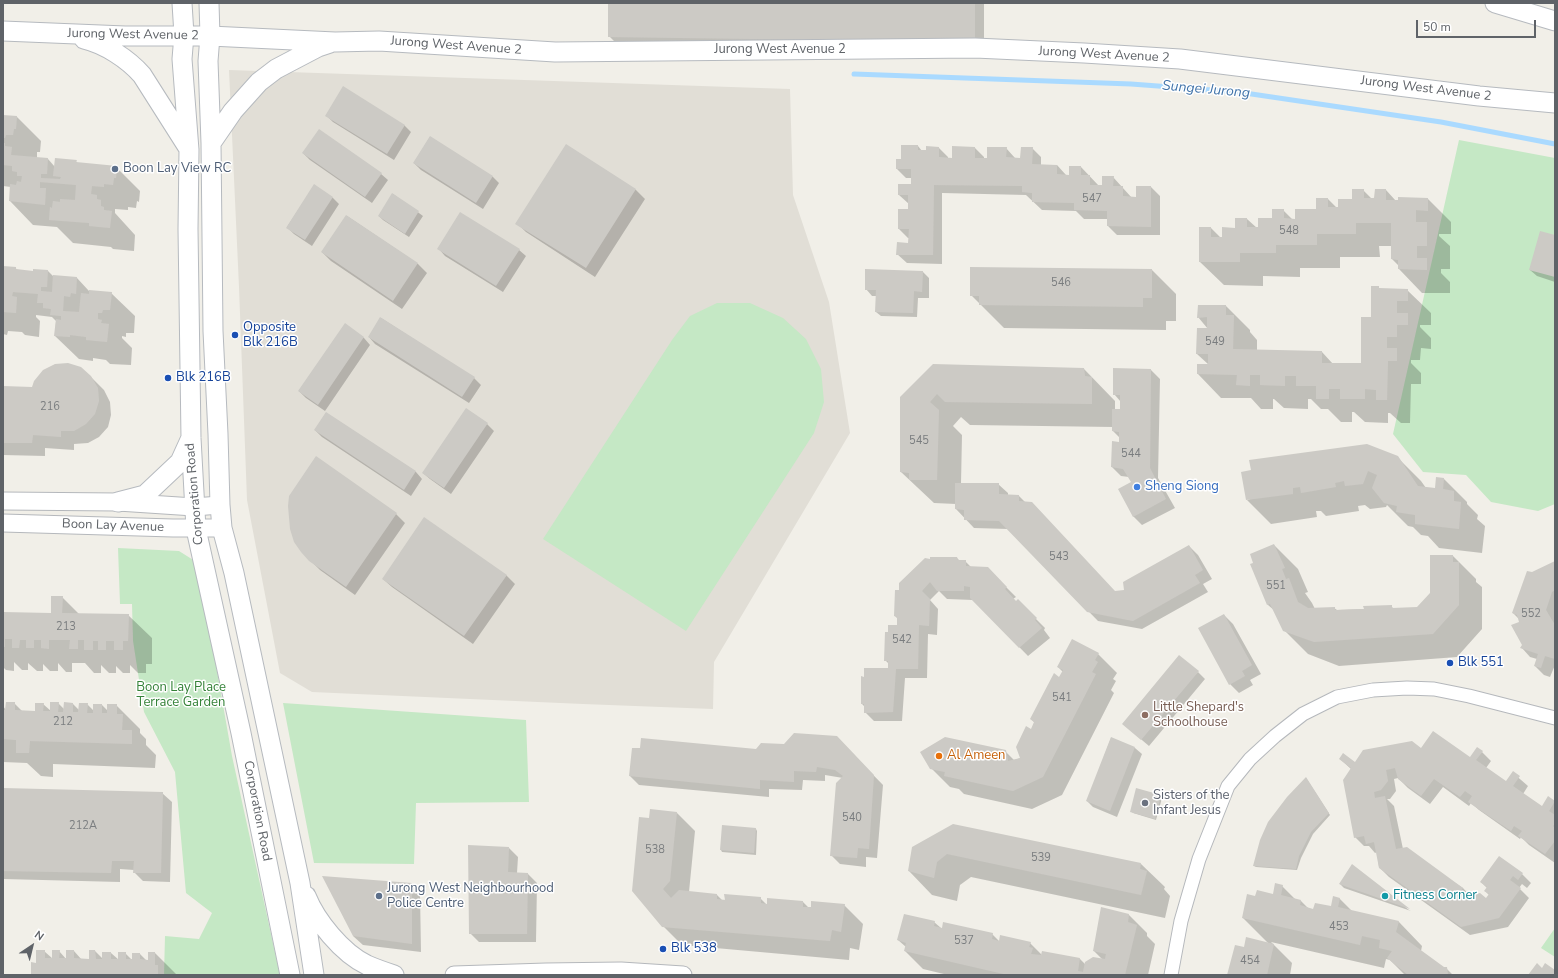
<!DOCTYPE html>
<style>
body{margin:0}
#map{position:relative;width:1558px;height:978px;overflow:hidden;background:#f1efe8;font-family:"Nunito Sans",sans-serif}
canvas{display:block}
.frame{position:absolute;inset:0;border:4px solid #5f6368;pointer-events:none}
.north{position:absolute;left:12px;top:926px;width:40px;height:40px;-webkit-text-stroke:3px #fff;paint-order:stroke;rotate:35deg;font-size:11px;font-weight:700;line-height:16px;text-align:center;color:#5f6368}
.north::after{content:'';display:block;margin:auto;width:14px;height:18px;background:#5f6368;clip-path:polygon(50% 0,100% 100%,50% 72%,0 100%)}
.scale{position:absolute;left:1416px;top:20px;width:120px;height:18px;box-sizing:border-box;border:2px solid #5f6368;border-top:0;padding-left:5px;font-size:12px;line-height:14px;white-space:nowrap;color:#5f6368;-webkit-text-stroke:3px #fff;paint-order:stroke}
</style>
<div id="map">
<canvas width="1558" height="978"></canvas>
<div class="frame"></div>
<div class="north">N</div>
<div class="scale">50 m</div>
</div>
<script>
const ctx = document.querySelector('canvas').getContext('2d');
ctx.lineJoin = 'round';
function fillPath(path, color) { ctx.fillStyle = color; ctx.fill(path, 'evenodd'); }
function stroke(path, color, width, dash) { ctx.strokeStyle = color; ctx.lineWidth = width; ctx.lineCap = dash ? 'butt' : 'round'; ctx.setLineDash(dash || []); ctx.stroke(path); }
function label(font, color, halo, rows, align = 'center') {
  ctx.font = font + ' "Nunito Sans",sans-serif'; ctx.lineWidth = 3; ctx.setLineDash([]); ctx.textBaseline = 'middle'; ctx.strokeStyle = halo; ctx.fillStyle = color; for (const [text, x, y, turn = 0] of rows) {
    ctx.save(); ctx.translate(x, y); ctx.rotate((+turn || 0) * Math.PI / 180); ctx.textAlign = isNaN(turn) ? turn : align; if (halo) ctx.strokeText(text, 0, 0); ctx.fillText(text, 0, 0); ctx.restore();
  }
}
fillPath(new Path2D(`
 M229,70L790,89L793,195L829,302L850,433L714,662L713,709L583,704L312,692L280,673L247,500L239,287Z`), '#e1ded6');
fillPath(new Path2D(`
 M1459,140L1555,158V504L1538,511L1491,502L1466,475L1423,472L1393,434Z
 M717,303H750L783,318L806,339L821,369L824,402L814,433L686,631L543,539L672,340L690,316Z
 M118,548L179,551L198,563L232,756L280,975H164L165,936L199,939L212,913L186,893L175,772L144,712L133,641L132,604H120Z
 M283,703L526,720L529,802L416,803L414,864L314,863Z
 M1555,928V957L1541,948Z`), '#c5e8c5');
fillPath(new Path2D(`
 M609,3H984V51L618,45L609,36Z
 M326,115L404,125L411,132L394,160L333,122Z
 M3,116L17,117L41,141L40,152H37V158L48,159L55,167L76,161L78,164L116,167L140,191L139,202L137,201L136,208L128,207V210L115,209V213L135,235L134,251L113,249L111,247L73,243L57,227L33,225L10,201L11,187L3,186Z
 M430,137L493,177L499,183L483,209L421,170L414,163Z
 M566,146L636,190L645,199L595,277L526,232L517,223Z
 M918,146L922,151L939,148L948,157V159H953L975,148L984,157V159H988L1006,148L1015,158L1021,159L1032,148L1041,157V165H1057L1066,175L1070,176L1081,167L1099,186H1103L1113,177L1132,198H1137V187H1151L1160,196V235H1117L1108,226V219H1084L1076,211L1042,210L1026,195L942,193V264L907,263L897,254L909,244L910,238H908L899,229L909,210V204L899,195L912,185V178H906L897,169L902,160Z
 M303,153L381,174L388,180L372,203L310,160Z
 M314,186L333,198L339,204L312,246L294,234L287,227Z
 M1363,190L1372,199L1386,190L1396,201L1427,198L1451,222V234H1439V236L1450,246V269H1441V273L1450,282V293H1422L1399,269V266L1392,259V246H1379L1380,257H1340V268H1300V277L1263,276V286L1224,285L1200,262L1211,228L1221,238L1236,229V219H1247L1257,228L1273,219L1283,210L1293,220H1296L1316,210L1328,199L1337,208L1353,200Z
 M393,194L423,216L409,237L383,220L379,216Z
 M347,216L418,264L427,273L402,309L331,261L322,252Z
 M1555,236V282L1537,276L1530,270Z
 M439,249L519,250L526,256L503,292L445,256Z
 M3,267L15,268L18,270L34,272V270L48,271L53,276L77,278L89,291L111,293L135,316L134,333H126V337L122,336V338L132,348L131,365L110,364L106,360L93,358V361L79,359L55,336L56,321L52,317L36,315V317L40,321L39,337L25,335L22,332L8,331L7,335L3,334Z
 M971,268L1152,270L1176,294V321H1166V330L1004,328L971,295Z
 M923,272L929,278V298H918L917,317L881,316L876,312L877,296H872L866,289Z
 M1378,287L1380,289L1407,290L1431,313V325H1420V327L1431,338V349L1421,348L1420,360H1411V363L1421,373V384H1411L1410,423H1401L1390,413H1388V423L1365,422L1354,412H1352V422H1341L1328,409H1321L1311,399H1308V409L1284,408L1274,399H1273V409H1261L1251,398H1221L1198,374L1209,365L1197,354L1208,329L1198,317L1226,306L1250,330V332L1257,340V351L1322,352L1333,364H1362Z
 M381,318L474,378L481,385L469,403L375,344L369,337Z
 M345,325L364,338L370,345L325,411L306,398L299,391Z
 M1084,369L1115,401V410L1121,411V402L1114,394L1151,370L1160,379L1158,478L1175,508L1142,525L1133,516L1132,483L1129,477L1121,476L1112,467L1120,443V438L1113,431V427L970,425L961,417L953,426L962,435L961,484H998L1008,493V496H1019L1115,592L1125,591L1189,546L1198,555L1212,579L1203,584L1208,592L1142,629L1098,621L1008,529L974,528L956,509V504L934,503L901,472V398Z
 M91,377L104,390L110,402L111,415L108,427L99,437L88,443L74,444V450L45,448V456L3,455V387L33,388Z
 M326,413L416,472L422,479L411,496L322,437L315,430Z
 M487,424L494,431L451,494L430,479L423,473Z
 M1397,457L1421,481L1426,488L1436,489L1443,478L1467,502V504L1478,515L1477,519L1485,526L1482,553L1439,548L1428,536L1421,535L1413,527L1408,526L1387,505L1386,507L1370,509L1365,505L1358,506L1359,511L1326,516L1321,511H1316L1317,517L1271,524L1247,500Z
 M396,514L405,523L355,595L320,570L302,552Z
 M1274,545L1298,569L1308,592L1305,593L1312,603L1315,609L1334,608L1337,610L1365,609L1391,606L1394,609L1418,608L1431,594L1453,556L1476,579V582L1482,587V629L1457,657L1339,666L1308,654L1284,630L1275,611L1268,605Z
 M957,558L960,561H965L971,567L987,568L1016,597L1013,599L1016,602L1018,601L1045,628L1044,630L1050,638L1028,656L973,600L947,599L939,591L930,600L938,609L937,635L928,634L927,678H905L902,721H874L865,712V707L862,704L865,678L889,669V664L885,660L889,633L898,626V619L895,616L900,591Z
 M1555,562V665L1550,677L1544,675L1535,666L1537,659L1530,657L1522,648L1523,645L1521,623L1519,619L1513,613L1532,573Z
 M506,575L515,584L473,644L392,587L383,579Z
 M62,597L79,614L128,615L152,638V664H146V673H138L130,665V673H123L116,666V673H109L101,665V673H94L85,663H72V672H66L58,663V671H50L43,664V671H37L28,663V670H22L14,662V671L6,670L3,667V613L52,614Z
 M1224,615L1233,624L1261,674L1250,680L1253,685L1239,693L1230,684Z
 M1098,654L1117,673L1113,679L1116,681L1111,690L1114,693L1062,795L1032,809L964,794L959,789L950,787L931,768L1005,751L1014,760L1021,758L1035,723L1031,719L1063,672L1058,667Z
 M1198,672L1205,679L1149,746L1123,724Z
 M14,703L22,711L36,712L43,704L51,711L58,703L64,709L73,704L79,710L87,704L94,711L102,705L108,711L116,705L140,729V733L146,739V745L156,755L155,768L53,764V777L41,776L27,763L3,762V706L6,710Z
 M1111,738L1135,748L1142,754L1117,817L1093,807L1087,801Z
 M846,747L883,785L877,858L866,857V867L840,864L831,855L843,778L825,775V781L803,780L802,790L769,789V797L639,785L630,776L756,750Z
 M1421,749L1470,758L1482,752L1491,761L1486,768L1506,782L1513,773L1528,786L1523,794L1542,807L1548,798L1555,803V863L1529,845L1521,837L1520,839L1479,810L1471,803L1469,806L1443,787L1430,804L1408,788L1398,778L1394,779L1396,791L1390,799H1387L1394,806L1403,849L1463,888L1470,896L1486,899L1489,895L1485,891L1487,888L1481,882L1522,874L1531,883L1527,888L1522,884L1519,888L1529,898L1508,927L1470,935L1389,877L1379,867L1377,852L1375,853L1369,846H1364L1355,837L1351,769L1340,759L1355,764Z
 M1306,778L1330,815L1313,834L1301,858L1297,870L1256,867L1254,866Z
 M3,789L162,793L172,802L170,882L143,881L134,872V870L120,869V882L3,879Z
 M1161,796L1162,798L1156,820L1133,813L1131,811Z
 M677,813L695,831L689,892L717,895L722,900L760,898L768,906L803,902L809,908L844,905L863,924L859,950L850,948L849,960L682,945L663,926L650,819Z
 M723,826L756,829L757,831L756,855L722,852L721,850Z
 M509,848L518,857L517,873L528,874L537,883L536,942H479L470,933Z
 M913,848L1141,864L1165,887L1164,889L1170,896L1165,918L971,877L960,885L957,901L932,895L909,871Z
 M1352,865L1409,910L1411,911L1344,888L1340,884Z
 M411,884L420,893L421,952L363,945L353,936Z
 M1282,886L1296,900L1301,901L1308,908L1314,910L1331,908L1339,898L1352,911L1399,922L1422,946L1421,951L1444,968H1446L1453,975H1405L1390,960L1386,959L1384,968L1271,942L1292,963L1290,975H1228L1245,948L1269,944L1243,918L1256,897L1274,895Z
 M1128,914L1147,933V936L1155,944L1148,975H948L923,969L905,951L906,947L898,940L934,922L941,928L992,934L1000,942L1030,943L1042,955L1080,959L1085,964L1103,960L1094,951Z
 M44,951L53,959L59,951L67,960V951H74L82,960H90L95,951L103,959L111,953L119,960L125,953L133,961L140,954L147,961H149L155,953L177,975H32L37,964Z`), '#0003');
stroke(new Path2D(`
 M854,74L1131,84L1238,92L1441,122L1555,144`), '#aadaff', 5);
fillPath(new Path2D(`
 M608,3H975V42L608,37Z
 M343,86L405,125L387,154L325,116Z
 M3,115L17,116L16,129H14L13,135H6L5,138H3Z
 M319,129L382,173L365,197L302,153Z
 M430,136L493,176L476,203L413,163Z
 M3,143H5V146L12,147L11,155L48,158L47,174H41V178L60,179L61,177L53,176L55,158L77,160L76,162L117,166L116,178H114L113,185L104,184V187L92,186L91,194L97,195V199L101,200V206L104,207V210L112,211L110,228L89,226V223L49,220L50,207L52,208L53,201L60,202V199L75,200L76,185L40,182V188H46L45,205L9,201L10,184L16,185L17,181L21,182L22,176H17V172L12,171V166L3,165Z
 M566,144L636,189L586,268L515,224Z
 M901,145H918V150H926V146L939,147V157L952,158V146L975,147V158H987V147H1007L1006,157L1020,158L1021,147H1033L1032,164L1057,165V174L1069,175V166H1081V175H1090V185H1102V176H1114L1113,186H1123V196L1136,197V186H1151V227L1107,226V211L1074,210V203L1032,202V193L1022,192V186L934,185L933,255H896L897,242L908,243L909,229H898V209H908V195H898V184H911V169H896V159H901Z
 M314,184L333,197L305,240L286,228Z
 M1352,189H1364V198H1374L1375,189H1386V200H1398V197L1428,198V211L1416,210V222H1427V246H1417V258H1427V270L1398,269V260L1391,259V223H1356V234H1317V245H1276V253H1240V262H1199V227H1211V237H1222V227L1235,228V218H1247V227H1258V218H1272V209H1284V218L1295,219V209H1316V198H1328V207H1338V199H1352Z
 M392,193L419,211L405,234L378,216Z
 M460,212L520,249L496,286L437,249Z
 M346,215L418,263L393,301L321,252Z
 M1540,231L1555,235V277L1529,270Z
 M3,266L16,267V269L33,271V269L48,270L47,287H41V291L52,292L53,275L77,277L76,294L71,293L70,297L64,296L63,311L79,312L81,293L89,294V290L112,292L110,310H103L102,313H98V319L102,320L101,323L109,324L107,342L86,340V337L70,335V337L54,336L56,319L61,320V316L50,315L51,309L43,308V303H37L38,294L13,292L12,296L17,297L16,313L3,312Z
 M970,267L1152,269V298H1143V307L979,305V296H970Z
 M865,269L923,271L922,292L914,291L913,313L875,312L876,290H865Z
 M1371,286H1379V288L1408,289V301H1397V313H1408V325H1397V337H1387V348H1397V361H1388L1387,400H1376V390L1365,389V399H1340V389H1329V399H1316V386H1296V376H1285V386L1260,385V375H1250V386L1236,385L1237,375L1197,374V364H1208V354H1196L1197,328H1207V317L1197,318L1198,305H1226V315H1234L1233,349L1322,351V363H1361V317H1371Z
 M380,317L475,377L462,397L368,337Z
 M345,323L364,337L318,405L298,391Z
 M68,363L81,367L91,376L98,388L99,401L95,414L86,424L74,431H61V437L33,435L32,443H3V386L32,387L34,381L43,370L55,364Z
 M933,364L1084,368L1085,376L1092,377V404L945,402L937,394L930,402L939,410L937,480H909V473L900,472V397Z
 M1113,368L1151,369L1150,468L1166,499L1133,517L1118,489L1131,482L1123,469L1111,467L1112,441L1119,442V432L1112,431V409H1120V395H1113Z
 M466,408L488,423L444,488L422,473Z
 M326,412L416,471L404,490L314,430Z
 M1367,444L1398,456L1418,486L1435,488L1436,477L1444,478L1443,489L1454,491V501L1461,502L1459,529L1415,524V515L1396,512L1397,506L1384,503L1372,488L1377,475L1368,471L1363,484L1345,486L1344,481L1335,483L1336,487L1301,493L1300,487L1293,488V494L1246,500L1241,472L1251,470L1249,460Z
 M316,456L397,513L346,587L309,561L301,552L294,542L290,529L288,506L289,496Z
 M955,483H999V494L1019,495V501L1032,502L1115,591L1124,590L1123,582L1189,545L1203,570L1195,575L1200,583L1133,621L1087,612L999,521L964,520V510L955,509Z
 M424,517L507,575L464,636L382,579Z
 M1274,544L1285,568L1282,569L1286,579L1289,578L1298,602L1308,608L1335,607V610L1364,609L1363,606L1392,605V608L1417,607L1430,593V555H1453V562H1459V605L1433,634L1314,642L1283,631L1270,604L1267,605L1250,564L1253,563L1250,554Z
 M930,557H957L958,560H966V566L988,567L1007,587L1005,589L1016,601L1018,599L1037,618L1035,620L1042,628L1019,648L970,598V587L964,586V591H937L930,582L922,591L930,599L929,626L919,625L918,669H896L893,712L864,713V704H861V676L864,677V668H888V661H884L885,632H888V625H897V617L894,616L895,590H899V583L925,558L930,559Z
 M1555,561V590L1552,592L1546,610L1555,625V659L1545,656L1541,668L1534,666L1538,654L1520,648L1522,645L1511,625L1519,622L1517,615L1512,613L1527,571L1532,572Z
 M51,596H63L62,613L129,614L128,641H123V650H114V641H106V650H98V641H93V650H84V640H78V649H69L70,640H49V649L41,648V640H34V648H26V640H20L19,648H12V639H5V647H3V612L51,613Z
 M1224,614L1252,665L1242,671L1245,676L1229,685L1198,628Z
 M1072,639L1099,653L1095,660L1098,662L1092,672L1096,674L1043,777L1013,791L944,776L945,772L930,769L920,752L945,737L1006,750L1008,761L1020,758L1016,747L1026,726L1031,729L1034,722L1030,719L1054,673L1059,677L1063,670L1057,667Z
 M1179,655L1199,671L1141,740L1122,724Z
 M6,702H15V710L35,711V703H44L43,711H50V702H59L58,712H63L64,702L73,703V712H78L79,703H88L87,713H93V704H102V713H107V704H117V714H123L122,730H132V744L30,741L29,753H16V740L3,739V710H5Z
 M1433,731L1470,757L1477,747L1483,751L1476,760L1506,781L1513,771L1520,776L1513,786L1542,806L1548,796L1555,801L1549,811L1555,815V824L1553,826L1555,828V841L1545,854L1518,836L1522,831L1514,826L1511,831L1468,802L1472,796L1465,791L1460,797L1434,779L1421,796L1398,779L1395,768L1386,770L1388,781L1381,790L1374,792L1375,798L1385,796L1396,849L1407,847L1463,888L1461,891L1463,892L1459,897L1462,900L1465,896L1480,893L1486,898L1489,894L1484,891L1487,887L1480,882L1499,856L1523,873L1518,880L1513,876L1510,880L1521,888L1499,918L1461,927L1379,868L1374,842L1366,844L1364,836L1354,838L1343,780L1351,768L1339,759L1343,753L1355,762L1363,750L1412,741L1421,748Z
 M794,733L837,736L874,775L869,849L858,848L857,858L830,856L836,783L843,776L835,770L817,767L816,772L794,771V782L760,780V789L629,776L632,748H640L641,738L756,749L761,743L784,744Z
 M1111,737L1135,747L1110,811L1086,801Z
 M1306,777L1329,813L1311,832L1299,856L1296,869L1253,866L1260,840L1268,822L1287,797Z
 M3,788L163,792L161,873H133L134,861H112L111,873L3,871Z
 M1136,788L1161,795L1155,819L1130,812Z
 M650,809L677,812L670,881L663,889L671,898L679,890L717,894V899L725,900L724,894L761,897V903L767,904V898L803,901V907H811V901L845,904L841,932L832,930L830,941L662,927L632,891L639,817L649,818Z
 M953,824L1141,863L1140,869L1147,871L1141,895L947,854L937,862L934,878L908,871L912,847Z
 M722,825L756,828L754,853L720,850Z
 M468,845L509,847L508,872L528,873L527,934H469Z
 M1352,864L1410,909L1339,884Z
 M322,876L412,883V944L353,936Z
 M1275,883L1283,885L1281,895L1301,900L1300,905L1313,909L1315,903L1331,906L1333,896L1340,898L1338,907L1399,921L1396,932L1444,967H1447L1448,975H1408L1387,958L1392,951L1379,948L1380,940L1362,936L1360,945L1242,918L1247,894L1255,896L1257,890L1273,894Z
 M1101,907L1129,914L1128,922L1137,925L1125,975H1008L904,951L906,943L897,940L904,914L935,921L934,926L942,928L943,922L993,933L992,939L999,941L1000,935L1031,942L1029,947L1033,948L1031,954L1041,955L1042,951L1080,958L1078,971L1083,972L1085,962L1093,957L1105,959L1106,954L1093,951Z
 M1246,937L1274,944L1267,975H1227L1235,945L1244,947Z
 M36,950H45V958H52V950H60L59,958H66V950H74V958L89,959V950H95L96,959H102V952H111V959H118V952H126V959H132V953H140V959L148,960V952H155V965H158V975H31V962L36,963Z
 M1537,963L1542,968L1545,963L1555,970V975H1528Z`), '#cccac5');
const minor = new Path2D(`
 M1171,975L1181,921L1199,859L1228,786L1250,759L1275,736L1303,714L1337,697L1373,690L1407,688L1434,689L1469,696L1555,718`);
const tertiary = new Path2D(`
 M3,501L118,502L194,507L220,505
 M3,523L173,528H222
 M454,975L546,972L621,971L683,975`);
const secondary = new Path2D(`
 M182,3L184,35L182,59L189,150L188,229L191,438L196,529L241,733L290,975
 M209,3L210,36L208,61L211,143L213,331L218,434L220,505L222,528L234,573L300,883L314,975
 M1495,3L1555,21
 M3,31L125,36H210L335,42L379,41L555,52L975,48L1084,53L1180,59L1479,96L1555,103
 M84,39C105,44 128,59 142,75L189,149
 M211,143L233,111L259,82L276,69L318,47L330,43
 M118,502L145,495L180,462L190,440
 M306,896C316,921 342,953 367,965C376,969 385,972 394,975`);
stroke(minor, '#b5b8bc', 15);
stroke(tertiary, '#b5b8bc', 19);
stroke(secondary, '#b6babf', 21);
stroke(minor, '#fff', 13);
stroke(tertiary, '#fff', 17);
stroke(secondary, '#fff', 19);
for (const [x, y, r, color] of [
 [115,169,4,"#5c6f8a"],
 [235,335,4,"#1a4fb4"],
 [168,378,4,"#1a4fb4"],
 [1137,487,4,"#3f7fe0"],
 [1450,663,4,"#1a4fb4"],
 [1145,715,4,"#8d6e63"],
 [939,756,4,"#e8710a"],
 [1145,803,4,"#6b7280"],
 [379,896,4,"#5c6f8a"],
 [1385,896,4,"#0f9aa8"],
 [663,949,4,"#1a4fb4"]
]) { const dot = new Path2D(); dot.arc(x, y, r, 0, 2 * Math.PI); ctx.fillStyle = color; ctx.fill(dot); stroke(dot, '#fff', 1.5); }
label('11px', '#7a7d7f', null, [
 ["547",1092,199],
 ["548",1289,231],
 ["546",1061,283],
 ["549",1215,342],
 ["216",50,407],
 ["545",919,441],
 ["544",1131,454],
 ["543",1059,557],
 ["551",1276,586],
 ["552",1531,614],
 ["213",66,627],
 ["542",902,640],
 ["541",1062,698],
 ["212",63,722],
 ["540",852,818],
 ["212A",83,826],
 ["538",655,850],
 ["539",1041,858],
 ["453",1339,927],
 ["537",964,941],
 ["454",1250,961]
]);
label('13px', '#5f6368', '#fff', [
 ["Jurong West Avenue 2",133,35,1],
 ["Jurong West Avenue 2",456,46,4],
 ["Jurong West Avenue 2",780,50],
 ["Jurong West Avenue 2",1104,55,3],
 ["Jurong West Avenue 2",1426,89,7],
 ["Corporation Road",195,494,-95],
 ["Boon Lay Avenue",113,526,2],
 ["Corporation Road",257,811,79]
]);
label('13px', '#4e5e75', '#fff', [
 ["Boon Lay View RC",123,169],
 ["Jurong West Neighbourhood",387,889],
 ["Police Centre",387,904]
], 'left');
label('13px', '#164399', '#fff', [
 ["Opposite",243,328],
 ["Blk 216B",243,343],
 ["Blk 216B",176,378],
 ["Blk 551",1458,663],
 ["Blk 538",671,949]
], 'left');
label('13px', '#366cbe', '#fff', [
 ["Sheng Siong",1145,487]
], 'left');
label('13px', '#348238', '#fff', [
 ["Boon Lay Place",181,688],
 ["Terrace Garden",181,703]
]);
label('13px', '#785e54', '#fff', [
 ["Little Shepard's",1153,708],
 ["Schoolhouse",1153,723]
], 'left');
label('13px', '#c56008', '#fff', [
 ["Al Ameen",947,756]
], 'left');
label('13px', '#5b616d', '#fff', [
 ["Sisters of the",1153,796],
 ["Infant Jesus",1153,811]
], 'left');
label('13px', '#0d838f', '#fff', [
 ["Fitness Corner",1393,896]
], 'left');
label('italic 14px', '#4174aa', '#fff', [
 ["Sungei Jurong",1206,90,5]
]);
</script>
